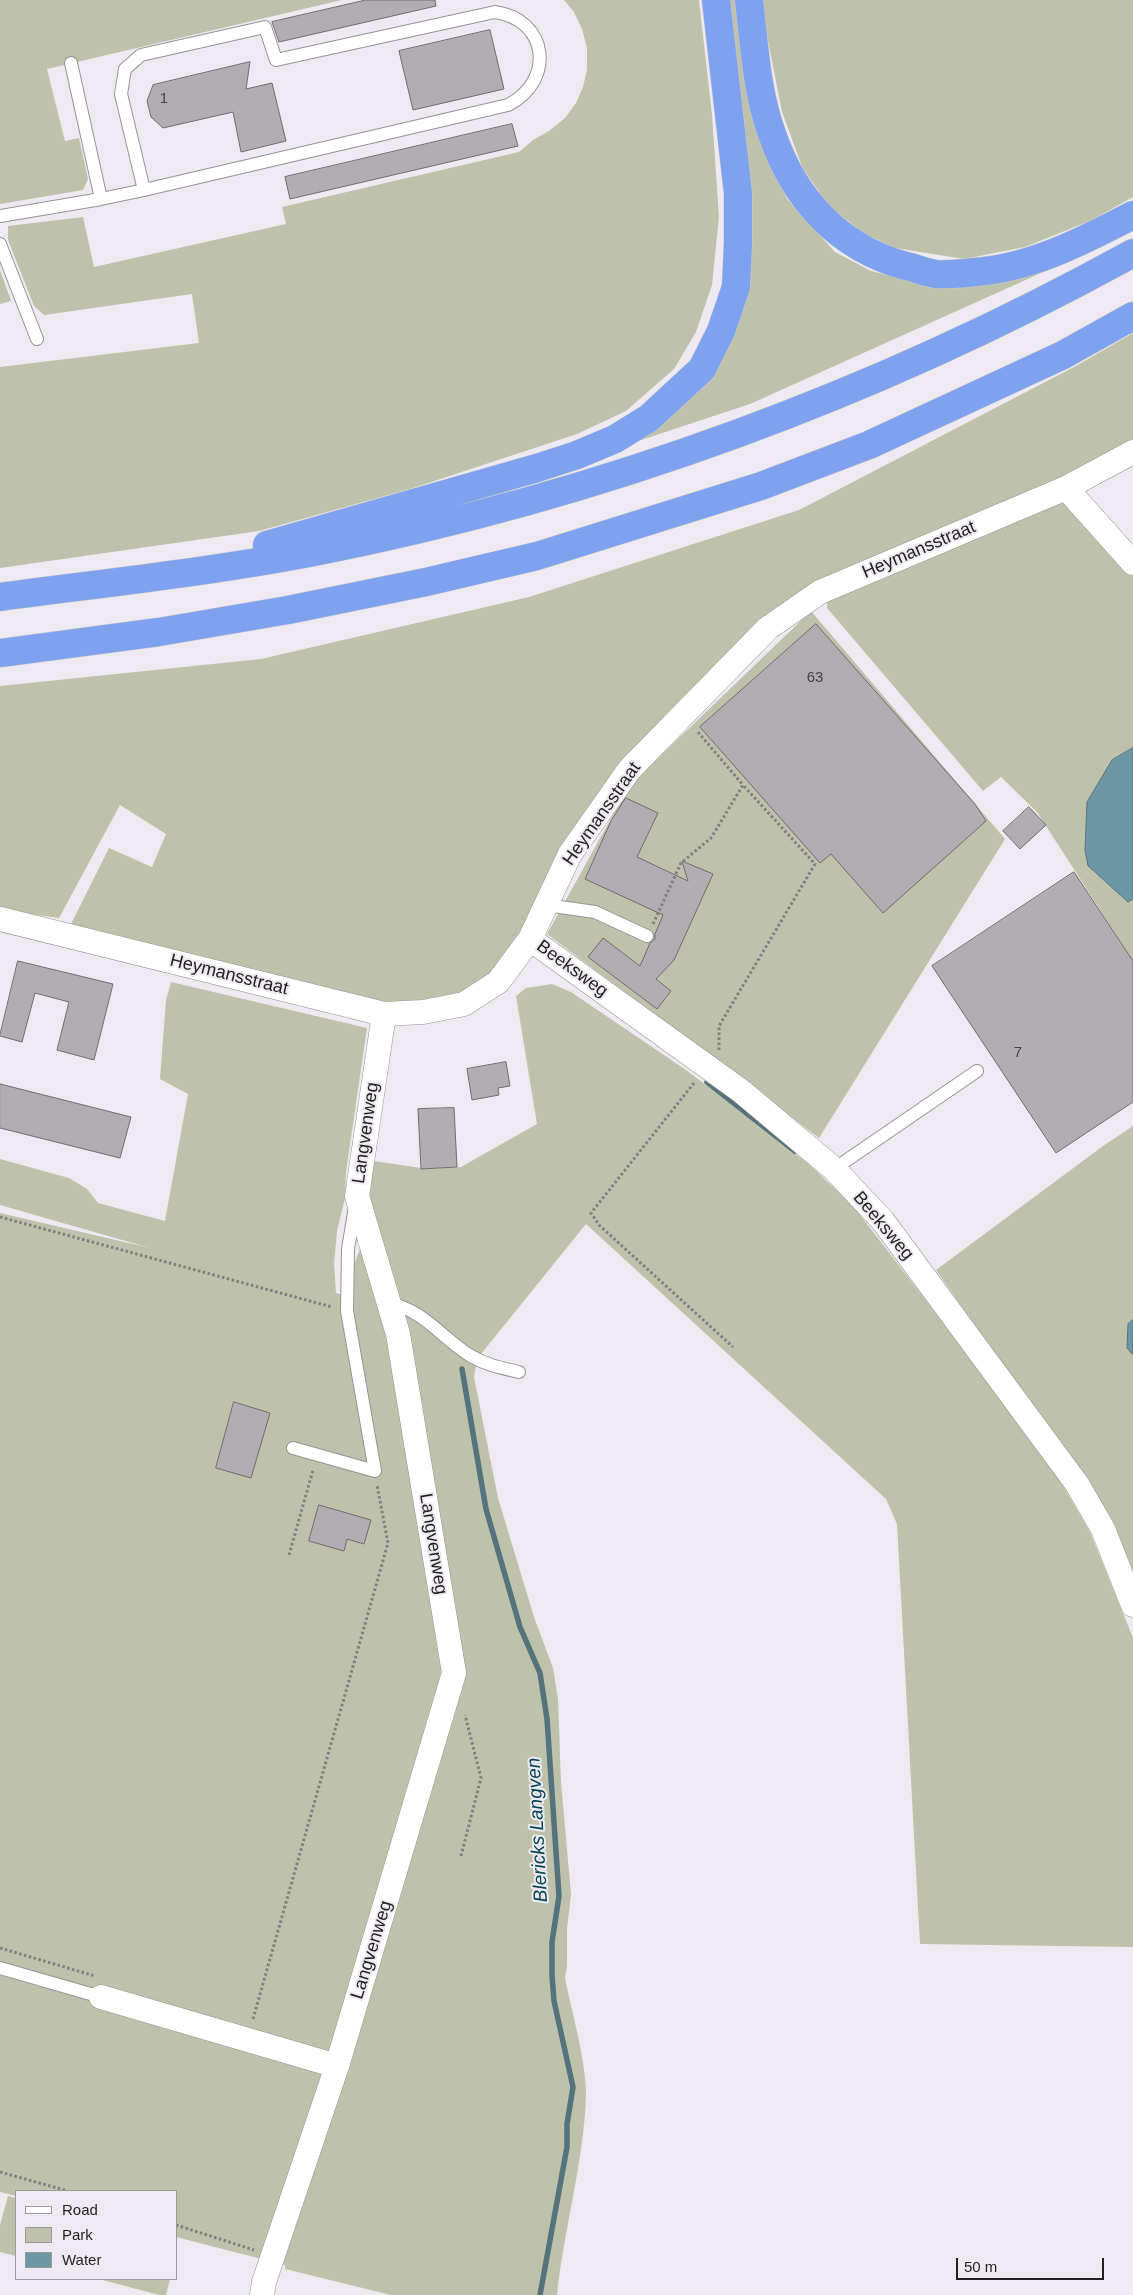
<!DOCTYPE html>
<style>
body{margin:0}
#map{position:relative;width:1133px;height:2295px;overflow:hidden;background:#efeaf1;font-family:Helvetica,sans-serif}
canvas{display:block}
.legend{position:absolute;left:15px;top:2190px;width:162px;height:90px;box-sizing:border-box;background:#efeaf1;border:1px solid #9c999e;margin:0;padding:6px 9px;list-style:none;font-size:15px;color:#201f21}
.legend li{display:flex;align-items:center;gap:10px;height:25px}
.legend b{width:25px;border:1px solid #9c999e}
.scale{position:absolute;left:956px;top:2258px;width:148px;height:22px;box-sizing:border-box;border:2px solid #201f21;border-top:0;padding-left:6px;font-size:15px;line-height:18px;white-space:nowrap;color:#201f21;-webkit-text-stroke:4px #efeaf1;paint-order:stroke}
</style>
<div id="map">
<canvas width="1133" height="2295"></canvas>
<ul class="legend">
<li><b style="height:6px;background:#fff"></b>Road</li>
<li><b style="height:14px;background:#bec2aa"></b>Park</li>
<li><b style="height:14px;background:#6c97a3"></b>Water</li>
</ul>
<div class="scale">50 m</div>
</div>
<script>
const ctx = document.querySelector('canvas').getContext('2d');
ctx.lineJoin = 'round';
function fillPath(path, color) { ctx.fillStyle = color; ctx.fill(path, 'evenodd'); }
function stroke(path, color, width, dash) { ctx.strokeStyle = color; ctx.lineWidth = width; ctx.lineCap = dash ? 'butt' : 'round'; ctx.setLineDash(dash || []); ctx.stroke(path); }
function label(font, color, halo, rows, align = 'center') {
  ctx.font = font + ' Helvetica,sans-serif'; ctx.lineWidth = 4; ctx.setLineDash([]); ctx.textBaseline = 'middle'; ctx.strokeStyle = halo; ctx.fillStyle = color; for (const [text, x, y, turn = 0] of rows) {
    ctx.save(); ctx.translate(x, y); ctx.rotate((+turn || 0) * Math.PI / 180); ctx.textAlign = isNaN(turn) ? turn : align; if (halo) ctx.strokeText(text, 0, 0); ctx.fillText(text, 0, 0); ctx.restore();
  }
}
fillPath(new Path2D(`
 M0,0H342L47,69L65,141L79,138L88,179L83,190L0,204Z
 M564,0H699L712,115L719,217L712,285L696,332L674,369L626,411L577,434L410,489L259,531L0,568V367L199,343L192,294L44,315L34,306L8,240V226L83,217L94,267L286,224L282,207L519,152L533,140L549,131L565,118L576,103L583,87L587,70V48L582,29L574,12Z
 M724,0H735L746,76L761,139L787,199L835,252L871,271L929,285L1050,269L750,404L614,449L703,388L726,350Z
 M760,0H1133V197L1092,220L1025,247L964,259L895,248L863,233L829,206L803,169L782,112Z
 M0,270L11,301L0,304Z
 M1133,333V441L1059,481L830,575L755,624L625,766L514,951L473,990L386,1009L70,926L109,848L152,867L166,834L120,805L59,918L0,910V686L261,659L529,597L799,510L1076,366Z
 M1055,500L1071,504L1133,575V748L1112,760L1087,802L1085,850L1088,867L1128,902L1133,899V961L1037,812L1001,777L983,791L827,608V598Z
 M811,611L1005,839L819,1138L547,934L629,786Z
 M171,982L367,1028L346,1172L345,1198L337,1231L334,1264L336,1293L351,1297V1272L360,1249L381,1304L365,1208L367,1160L428,1169L461,1167L537,1124L516,996L526,988L552,984L571,992L683,1068L745,1114L809,1164L854,1207L964,1350L1062,1484L1090,1532L1133,1638V1947L920,1944L897,1524L886,1499L586,1224L477,1359L474,1377L498,1498L534,1617L553,1668L558,1699L561,1782L571,1894L567,1929V1966L565,1978C572,2013 586,2060 586,2095C584,2162 564,2228 557,2295H391L285,2269V2265L176,2237V2191H16V2196L0,2192V1213L150,1248L0,1205V1159L69,1178L87,1189L98,1203L165,1221L188,1094L160,1079L166,1000Z
 M1133,1126V1320L1128,1324L1127,1348L1133,1355V1576L1084,1480L936,1270L1103,1146Z
 M8,2196L16,2198V2256L0,2252V2225Z
 M99,2279H170L166,2295H159Z`), '#bec2aa');
const water = new Path2D(`
 M1133,748V899L1128,902L1088,866L1085,850L1087,802L1112,760Z
 M1133,1320V1355L1127,1348L1128,1324Z`);
fillPath(water, '#6c97a3');
stroke(water, '#55737c', 1);
stroke(new Path2D(`
 M707,1082L795,1151
 M462,1369L486,1509L520,1627L540,1673L547,1719L559,1896L552,1942V1975L554,2001L573,2087L567,2124V2147L540,2295`), '#55737c', 5.5);
const building = new Path2D(`
 M366,0H435L436,6L279,42L272,22Z
 M490,30L504,89L413,110L399,51Z
 M250,62L246,89L272,83L286,141L241,152L233,112L163,128L151,117L147,101L153,85Z
 M512,124L518,146L290,199L285,177Z
 M816,624L975,804L986,821L883,913L831,854L820,863L700,727Z
 M626,798L658,813L637,857L688,881L682,861L713,874L674,960L656,979L671,991L657,1009L588,957L603,938L640,966L650,943L655,939V934L663,915L585,879L611,821Z
 M1029,807L1046,825L1020,849L1003,831Z
 M1074,872L1133,961V1102L1056,1153L932,966Z
 M18,961L113,984L94,1060L57,1050L69,1002L35,993L22,1042L0,1036Z
 M506,1062L510,1086L498,1088L499,1095L472,1100L467,1069Z
 M0,1084L131,1117L120,1158L0,1128Z
 M454,1108L457,1167L421,1169L418,1109Z
 M234,1402L270,1413L251,1478L216,1468Z
 M319,1505L371,1520L364,1544L347,1539L344,1551L309,1541Z`);
fillPath(building, '#b1adb3');
stroke(building, '#6f6b71', 1);
const service = new Path2D(`
 M71,63L101,199
 M0,216L101,199L144,190L508,105C555,81 549,20 495,12L276,60L265,27L141,55L125,69L121,94L144,190
 M0,244L37,339
 M546,905L595,912L647,936
 M834,1169L977,1071
 M389,1303C426,1311 441,1338 471,1356C486,1365 502,1368 519,1372
 M293,1448L375,1471L347,1311L348,1249L355,1207
 M0,1968L101,1997`);
const minor = new Path2D(`
 M1066,488L1133,563
 M0,919L384,1014L423,1012L464,1004L498,982L530,939L570,854L629,770L768,628L820,592L1066,488L1133,452
 M530,939L741,1091L834,1169L883,1221L1077,1484L1103,1529L1133,1605
 M101,1997L337,2066
 M262,2295L264,2282L337,2066L454,1673L398,1334L357,1196L384,1014`);
const motorway = new Path2D(`
 M749,0C754,43 757,94 772,134C794,199 839,248 906,266C916,268 926,273 936,274C951,275 969,273 985,271C1037,265 1087,239 1133,215
 M267,545L537,468L577,455L615,439L649,418L702,369L721,331L736,287L738,243V193L716,0
 M0,597C105,583 210,572 314,552C600,496 878,394 1133,253
 M0,653L159,632L288,610L426,582L537,556L761,486L869,445L1063,355L1133,316`);
stroke(service, '#979298', 14);
stroke(minor, '#979298', 25);
stroke(motorway, '#c9c9ca', 29);
stroke(new Path2D(`
 M653,924L681,863L711,838L743,785L697,731
 M719,1050V1026L815,864L743,785
 M694,1083L591,1213L599,1225L733,1347
 M0,1217L332,1307
 M289,1555L313,1470
 M461,1856L481,1778L465,1715
 M0,1948L95,1976
 M253,2019L388,1543L377,1485
 M0,2172L68,2191
 M176,2225L254,2250`), '#807e82', 3, [2.5, 2.5]);
stroke(service, '#fff', 12);
stroke(minor, '#fff', 24);
stroke(motorway, '#7ea2ef', 28);
label('15px', '#444246', null, [
 ["1",164,99],
 ["63",815,678],
 ["7",1018,1053]
]);
label('18px', '#201f21', '#efeaf1', [
 ["Heymansstraat",919,550,-23],
 ["Heymansstraat",602,814,-55],
 ["Beeksweg",572,969,36],
 ["Heymansstraat",229,975,14],
 ["Langvenweg",366,1133,-82],
 ["Beeksweg",883,1226,50],
 ["Langvenweg",433,1544,81],
 ["Langvenweg",372,1950,-73]
]);
label('italic 19px', '#004452', '#efeaf1', [
 ["Blericks Langven",538,1830,-93]
]);
</script>
